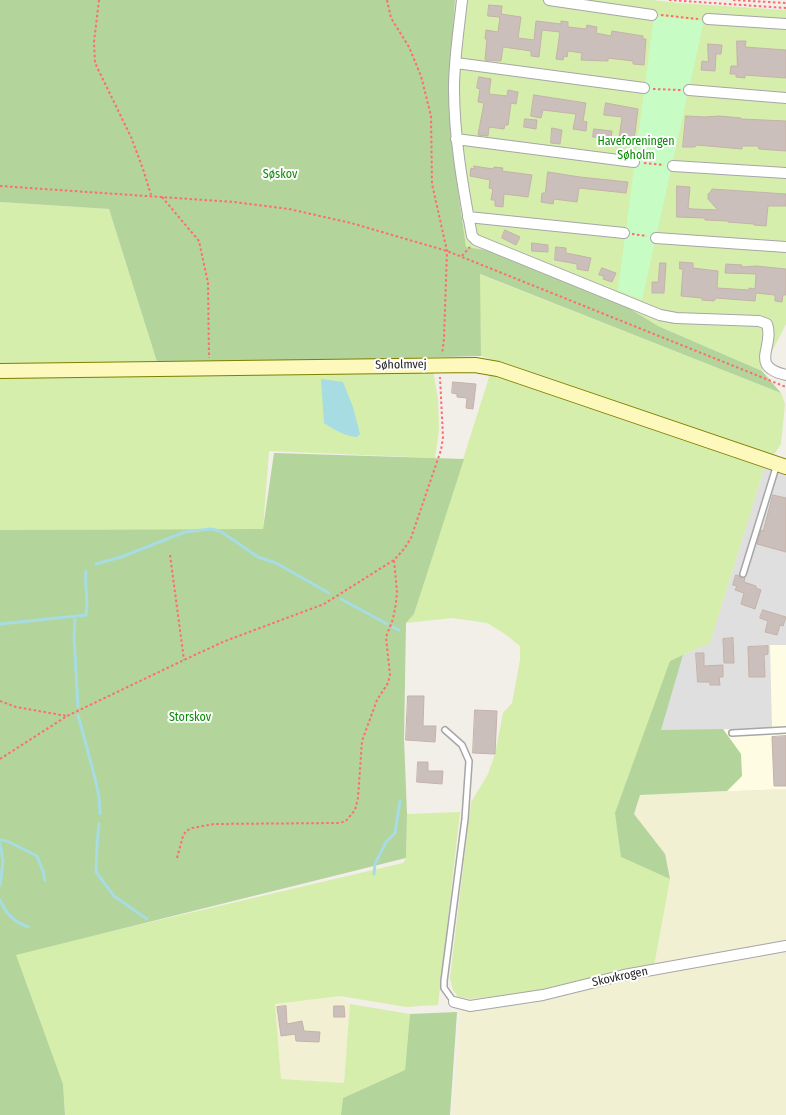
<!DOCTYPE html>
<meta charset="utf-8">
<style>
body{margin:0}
canvas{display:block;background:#f2eee8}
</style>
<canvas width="786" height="1115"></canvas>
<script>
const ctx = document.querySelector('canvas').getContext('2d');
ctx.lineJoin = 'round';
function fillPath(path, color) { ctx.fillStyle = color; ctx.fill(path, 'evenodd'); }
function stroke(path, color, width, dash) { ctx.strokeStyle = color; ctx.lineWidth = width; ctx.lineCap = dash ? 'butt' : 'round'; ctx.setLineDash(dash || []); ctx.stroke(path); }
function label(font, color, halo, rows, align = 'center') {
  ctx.font = font + ' "Fira Sans Condensed",sans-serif'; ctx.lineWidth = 4; ctx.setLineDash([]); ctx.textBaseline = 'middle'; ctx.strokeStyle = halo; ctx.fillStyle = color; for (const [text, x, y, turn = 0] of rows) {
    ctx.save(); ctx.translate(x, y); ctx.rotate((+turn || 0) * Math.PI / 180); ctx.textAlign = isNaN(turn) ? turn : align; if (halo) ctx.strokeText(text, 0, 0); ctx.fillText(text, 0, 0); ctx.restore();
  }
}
fillPath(new Path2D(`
 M765,466L786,474V789L640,795L683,655L710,643Z`), '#e0dfdf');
fillPath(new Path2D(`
 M770,645H786V789L640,795L661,731L772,728Z`), '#fffce4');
fillPath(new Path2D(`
 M786,789V941L654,966L669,879L634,814L640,795Z
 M786,953V1115H452L460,1010L559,997L632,978Z
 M340,996L350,1004L344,1083L281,1079L275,1004Z`), '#f1f0d3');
fillPath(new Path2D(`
 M455,0H652L679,3L786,10V324L762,371L658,326L627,307L491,251L466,247L451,140L449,91Z
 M0,202L109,209L158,365H0Z
 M479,274L781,393L785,404L781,444L773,456L481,356Z
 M433,371L438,399L439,430L435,458L269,451L263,529L0,530V377Z
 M490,374L765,466L710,643L670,661L621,857L670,879L654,966L529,993L470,999L458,997L453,990L450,978L471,802L488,774L495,754L503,713L512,703L520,660V646L505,634L487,623L452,618L406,623L414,614Z
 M460,812L438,1005L406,1007L340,996L275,1004L281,1079L344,1083L350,1004L410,1014L405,1070L343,1098L341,1115H65L63,1084L14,954L403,863L406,858L407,814Z`), '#d5eeac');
fillPath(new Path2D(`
 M0,0H455L449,91L451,140L466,247L491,251L627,307L658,326L762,371L781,393L480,274L481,356L158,365L109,209L0,202Z
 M274,453L464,459L414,614L406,623L404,739L407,814L406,858L16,955L63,1084L65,1115H0V530L263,529Z
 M683,655L661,730L723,729L741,754L742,776L727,791L640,795L634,814L665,854L670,879L621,857L615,813L670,661Z
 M457,1012L450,1115H341L343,1098L405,1070L410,1014Z`), '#b3d49b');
fillPath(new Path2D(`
 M654,16L704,21L642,300L618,290Z`), '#c7fdc5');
fillPath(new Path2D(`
 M321,379L343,382L353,407L360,434L357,437C345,436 334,430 324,423Z`), '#a6dce2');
stroke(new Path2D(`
 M96,564L121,557L185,532L211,529L220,531L258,557L276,563L329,593
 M341,599L387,624
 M75,617L74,638L78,707
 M0,624L86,615C89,600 84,586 86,571
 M393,627L399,630
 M78,715L95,778L99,797L100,814
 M99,824L97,845L96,872L114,896L147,919
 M0,840L7,841L37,856L43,871L45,880
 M0,844L3,861L0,885
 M374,874L375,864L386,842L395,833L400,801
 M0,900C7,915 13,921 28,927`), '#a6dce2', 3);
const building = new Path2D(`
 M489,5L502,6L501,14L521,17L518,38L534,40L536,21L561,24V21L568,22V27L586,29L587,25L597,27L596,33L611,36L612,31L643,36V39H646L644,65L633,64V61L608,58V61L581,60L582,53L568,51L567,57L564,56L563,60L556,59L560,32L542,30L539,57L531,56V51L503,47L501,61L485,60L487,39H485L486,30L498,32L500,17L488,16Z
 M737,41H746L745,47L786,50V78L745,75V78L736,77V74H730L731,66H737Z
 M708,44L722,45L721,54H716L715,71L701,70L702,61L708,62Z
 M479,77L491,79L489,94L507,96L508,90L518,92L516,104L511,103L508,125H505L504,129L489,127L488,136L478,135L484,103L478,102L480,89L477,88Z
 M534,95L586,103L583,121L587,122L586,131L573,129L576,114L543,110L541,118L531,116Z
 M606,103L638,109L634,141L619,139L622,117L604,115Z
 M686,116L705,117L719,116L741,118V119L786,121V151L759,149L758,146H742V149L697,145L695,147H683Z
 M525,119L537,120L536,129L524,127Z
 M552,128L562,130L560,144L551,143Z
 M594,129L612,131L611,139L593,137Z
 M474,166L493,169L494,167L503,168L502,171L532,175L528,197L504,194L503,207L495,206V200H491L493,189L489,188L490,180L470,176L471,168L474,169Z
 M548,172L580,177L628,182L626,193L579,188L577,202L554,199L553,204L541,202L542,193H545Z
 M677,186L690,187L688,208L692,209L718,210L708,199V194L711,191L712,189L786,194V206H768L766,226L754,225V224L728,222V221L705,220V218L677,217Z
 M505,230L520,237L516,245L502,238Z
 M532,243L548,245V252L532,251Z
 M556,247L566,248V253L591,258L588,271L577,269V264L555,260Z
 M680,262L693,263V268L718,271L717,288L749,290V288L755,289L756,274L725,273L726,264L742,265L741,267L756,266L786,269V295H783L782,302L775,301V295L756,293L755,301L716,298L714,301L702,300V298L681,296L683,269H680Z
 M660,263H666L664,293H652V282H658Z
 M602,268L616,273L612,282L603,279L604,276L599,275Z
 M453,382L476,384L473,409L466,408L467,398L457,397V394L452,393Z
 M773,495L786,498V552L757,544L761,530L763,531Z
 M736,575L745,578L744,582L756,586V588L761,590L755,609L741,604L744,593L735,590L737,586L733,585Z
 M763,610L786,617L783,626L780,625L777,635L765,632L768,621L760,618Z
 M733,638L734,663H724L723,639Z
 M768,646V654L764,655L765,677H749L748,647Z
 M696,653H704V666L723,665V677H719L720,685H710V682H698Z
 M408,696H424L423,726H436L435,742L406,740Z
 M475,710L497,711L495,754L473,753Z
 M786,736V786H774L772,737Z
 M418,762H428V771H443L442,784L417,782Z
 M286,1006L287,1024L302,1021L304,1031L320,1032L319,1042L296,1041L295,1034L281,1036L277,1007Z
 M334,1006H344L345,1017H334Z`);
fillPath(building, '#cbbfbb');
stroke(building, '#c5b2a9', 1);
const lane = new Path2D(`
 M743,574L777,464
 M445,730L462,745L469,761L465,819L444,981V988L454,1002
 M732,733L786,730`);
const street = new Path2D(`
 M462,0C459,29 454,59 454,88C454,138 463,188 472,236L476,240L660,315L676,318L759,321L767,324C775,347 748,366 786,375
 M549,0L652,15
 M708,19L786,24
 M456,63L644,88
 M689,90L786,98
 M456,139L634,162
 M673,166L786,173
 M468,217L624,233
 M656,238L786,247
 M454,1002L470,1006L543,995L624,975L786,946`);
const secondary = new Path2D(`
 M0,371L475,365L498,369L786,467`);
stroke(lane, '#a6a6a6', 8);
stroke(street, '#a6a6a6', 12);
stroke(secondary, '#817f00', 16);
stroke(new Path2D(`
 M99,0L94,42L95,63L131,137L143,169L151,195
 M387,0L391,18L409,47L421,76L431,116L432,184L447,251L444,339L442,354
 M669,0L786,8
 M733,0L786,3
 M661,15L698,19
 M653,89L681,90
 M644,163L664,165
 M0,186L234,202L289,209L351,223L447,251L786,387
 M162,197L199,241L208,283L209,358
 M632,234L647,236
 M462,256L470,247
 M170,555L184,660
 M0,701L16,707L67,716
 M0,759L67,716L184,660L225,641L324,604L394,560L404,549L411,538L441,450L443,437L440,377
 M177,858L183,836L186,831L192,828L214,824L339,823L346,821L355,810L358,798L362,741L377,700L388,683L390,675L386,637L393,619L396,603L397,592L394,560`), '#ff6c70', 2, [2.5, 2.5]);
stroke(lane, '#fff', 5);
stroke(street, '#fff', 10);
stroke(secondary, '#fdf8bb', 14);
label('12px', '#0b8a05', '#fff', [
 ["Haveforeningen",636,142],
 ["Søholm",636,156],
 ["Søskov",280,175],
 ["Storskov",190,718]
]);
label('12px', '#222', '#fff', [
 ["Søholmvej",401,365,-1],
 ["Skovkrogen",620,977,-12]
]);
</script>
